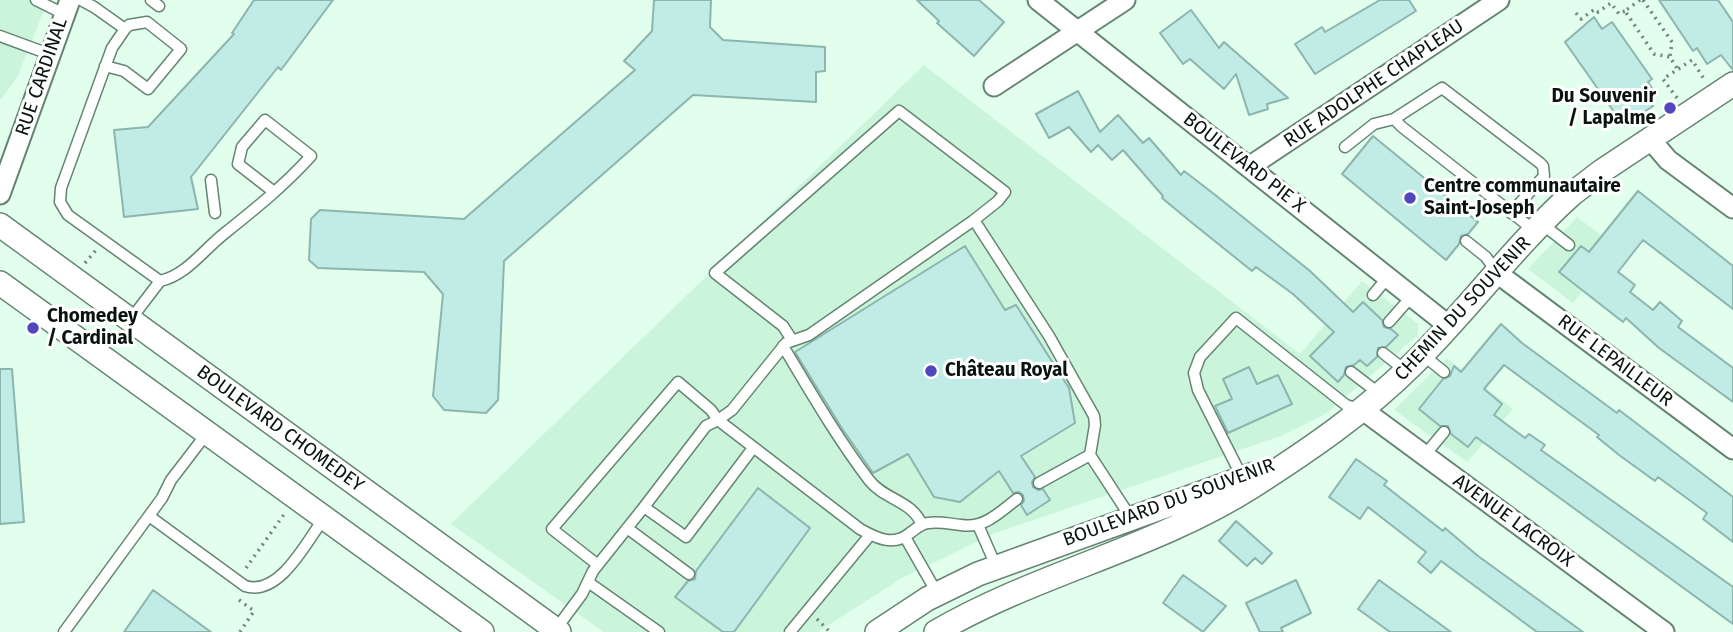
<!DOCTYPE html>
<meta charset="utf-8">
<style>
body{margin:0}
canvas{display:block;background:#e2feed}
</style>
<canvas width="1733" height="632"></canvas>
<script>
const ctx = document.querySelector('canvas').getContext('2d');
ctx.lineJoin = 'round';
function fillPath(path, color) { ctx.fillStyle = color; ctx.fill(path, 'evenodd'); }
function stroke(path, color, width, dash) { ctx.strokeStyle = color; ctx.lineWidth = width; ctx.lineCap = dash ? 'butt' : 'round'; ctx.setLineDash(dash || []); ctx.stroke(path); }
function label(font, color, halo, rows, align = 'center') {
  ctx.font = font + ' "Fira Sans",sans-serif'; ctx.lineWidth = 6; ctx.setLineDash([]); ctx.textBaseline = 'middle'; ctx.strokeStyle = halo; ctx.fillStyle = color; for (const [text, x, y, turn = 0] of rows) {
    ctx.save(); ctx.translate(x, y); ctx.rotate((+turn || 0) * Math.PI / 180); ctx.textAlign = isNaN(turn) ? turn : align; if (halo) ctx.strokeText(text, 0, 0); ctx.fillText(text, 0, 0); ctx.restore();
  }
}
fillPath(new Path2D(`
 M0,0H48L17,78L0,100Z
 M924,65L1300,354L1362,281L1418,324V335L1327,413L1281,436L995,533L902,578L818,632H604L451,524Z
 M1577,217L1617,247L1573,303L1528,269Z
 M1447,358L1513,409L1467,462L1394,410Z`), '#caf5db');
const building = new Path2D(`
 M254,0H333L281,70L278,67L191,177L198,209L124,217L114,130L148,127L234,34L232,33Z
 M654,0H711L710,27L723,40L825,47V71L816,72V102L693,95L504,261L498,400L486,413L444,410L433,396L443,294L424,272L318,268L309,260L311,219L320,210L464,219L635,70L624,61L652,31Z
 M917,0H979L1004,22L974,56L937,23L939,21Z
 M1380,0H1409L1416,11L1315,74L1295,44L1322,27L1325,32Z
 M1659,0H1718L1733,22V70L1721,55L1707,64L1697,48L1693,51Z
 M1191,10L1219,48L1224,42L1288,98L1267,104L1268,109L1249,115L1236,74L1224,89L1190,59L1183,64L1160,33Z
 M1594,17L1602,29L1612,22L1652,79L1648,82L1657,96L1650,101L1653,106L1624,126L1565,42Z
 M1078,91L1100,132L1118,115L1143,143L1149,138L1181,175L1184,171L1214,194L1310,271L1353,312L1363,302L1382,320L1384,327L1391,329L1398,335L1386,347L1378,348L1377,357L1367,366L1360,360L1354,365L1346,367L1344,375L1338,382L1310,356L1334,332L1293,294L1256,267L1252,271L1191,222L1162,198L1163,196L1123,150L1112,160L1098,145L1091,152L1069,127L1049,138L1036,114Z
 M1373,136L1478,222L1468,234L1461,236L1459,244L1446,260L1342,174Z
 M1638,191L1733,266V309L1643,240L1618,272L1635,285L1630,292L1653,310L1660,302L1682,321L1678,327L1733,368V402L1659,348L1626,318L1623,322L1559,272L1581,246L1589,252Z
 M965,246L1005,310L1016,305L1069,388L1075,423L1021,456L1035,477L1032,482L1033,487L1038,490L1043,489L1050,500L1027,515L1021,505L1024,501L1023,495L1019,492L1013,493L999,471L960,502L934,497L908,454L873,473L841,427L795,352Z
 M1501,324L1522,343L1617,413L1619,410L1733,497V542L1703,519L1707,513L1658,477L1655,481L1619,455L1597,437L1599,435L1504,365L1484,389L1502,404L1494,415L1525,438L1529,434L1545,445L1541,450L1733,587V624L1476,437L1468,447L1451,434L1448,426H1440L1419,409L1443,379L1450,376L1454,366L1461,372Z
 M1249,367L1257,384L1278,375L1292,404L1228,433L1215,406L1232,399L1223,379Z
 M0,369H12L24,522L0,524Z
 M1356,459L1387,481L1384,485L1443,531L1445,528L1478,556L1583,632H1537L1441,561L1431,573L1418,562L1426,552L1368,507L1360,519L1329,497Z
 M758,488L810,528L734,632H723L675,597L688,581L695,579L696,571Z
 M1236,521L1272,553L1262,564L1255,558L1247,566L1219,541Z
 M1183,575L1226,606L1203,632L1163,603Z
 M1296,580L1311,613L1281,628L1283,632H1260L1246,603Z
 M1379,580L1451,632H1390L1358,609Z
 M153,590L211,632H124Z`);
fillPath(building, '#c1ece5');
stroke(building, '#8bb5ad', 2);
const service = new Path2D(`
 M36,0L64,14
 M81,0L94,7L125,29L112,48L61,188L60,202L68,215L160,281L131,319
 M151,0L159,6
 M0,36L49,54
 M105,66L124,71L148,89L181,49L147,22L129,25L125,29
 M1345,147L1374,124L1394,119
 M211,180L215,213
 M1511,213L1544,176L1543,166L1540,163L1442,88L1394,119L1402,127L1535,231
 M1542,224L1569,245
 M1466,241L1486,257L1497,273
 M160,281C187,275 203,250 225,233C255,209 285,185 311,156L265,120L242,147L238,164L274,192
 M1373,295L1388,277
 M1389,322L1412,296
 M792,340L783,326L715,273L899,111L1005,192L998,201L974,220
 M783,346C810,391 837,438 869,480C884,500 912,500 922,525
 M1383,353L1406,371
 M1423,355L1444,372
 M1351,372L1381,395
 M1090,455L1131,518
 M1424,456L1444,432
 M1243,479L1198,390L1194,373L1200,357L1236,318L1346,405L1359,409
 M1017,499C1000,512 984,529 961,525C950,524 939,521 928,523C920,524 916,529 910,533C894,547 876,538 860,529L718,420L732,410L786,343L809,335L974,220L1049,336L1094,416L1095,425L1090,455L1039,483
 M149,516L245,586C279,597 306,543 324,518
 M978,525L996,566
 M627,528L689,574
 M905,537L937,593
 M598,565L552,529L678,382L711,410L718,420L706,426L644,507
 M588,582L659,632
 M556,629L582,594L593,571L644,507L686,537L753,448
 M64,632L162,498L171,480L207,433
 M790,632L870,535`);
const minor = new Path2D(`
 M1038,0L1449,326
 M994,86L1125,0
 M1650,139L1668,160L1733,208
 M1249,167L1499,0
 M0,194L70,0
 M1497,273L1733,449
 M1363,410L1664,632`);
const tertiary = new Path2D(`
 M0,225L559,632
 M0,283L482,632
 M877,632L927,599L978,574L1254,474
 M936,632C1037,573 1154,549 1253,486C1309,450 1365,412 1413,364C1468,310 1514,246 1572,194L1602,171L1733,84`);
stroke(service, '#658572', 13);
stroke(minor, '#658572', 23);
stroke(tertiary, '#658572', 26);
stroke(new Path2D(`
 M1640,0L1625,11L1654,54L1670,57
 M1643,0L1672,42L1670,57L1678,70
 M1576,13L1581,19L1595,9L1598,12L1611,3L1619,14L1625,11
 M1677,98L1663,79L1692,60L1704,79
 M85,263L96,250
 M246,568L285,513
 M239,600L254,611L240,632
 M817,619L830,632`), '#708478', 3.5, [2, 5]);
stroke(service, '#fff', 10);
stroke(minor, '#fff', 19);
stroke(tertiary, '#fff', 23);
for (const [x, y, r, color] of [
 [1670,108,7,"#5047be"],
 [1410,198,7,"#5047be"],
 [33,328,7,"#5047be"],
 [931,371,7,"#5047be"]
]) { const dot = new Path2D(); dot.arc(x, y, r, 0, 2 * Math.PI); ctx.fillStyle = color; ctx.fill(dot); stroke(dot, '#fff', 2.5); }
label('19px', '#08140d', '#fff', [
 ["RUE CARDINAL",42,77,-71],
 ["RUE ADOLPHE CHAPLEAU",1374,84,-34],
 ["BOULEVARD PIE X",1244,163,38],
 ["CHEMIN DU SOUVENIR",1463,309,-47],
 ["RUE LEPAILLEUR",1615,361,37],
 ["BOULEVARD CHOMEDEY",280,429,36],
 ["BOULEVARD DU SOUVENIR",1169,503,-20],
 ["AVENUE LACROIX",1513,521,36]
]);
label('bold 19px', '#08140d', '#fff', [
 ["Du Souvenir",1656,97,"right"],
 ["/ Lapalme",1656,119,"right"],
 ["Centre communautaire",1424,187],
 ["Saint-Joseph",1424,209],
 ["Chomedey",47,317],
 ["/ Cardinal",47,339],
 ["Château Royal",945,371]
], 'left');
</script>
